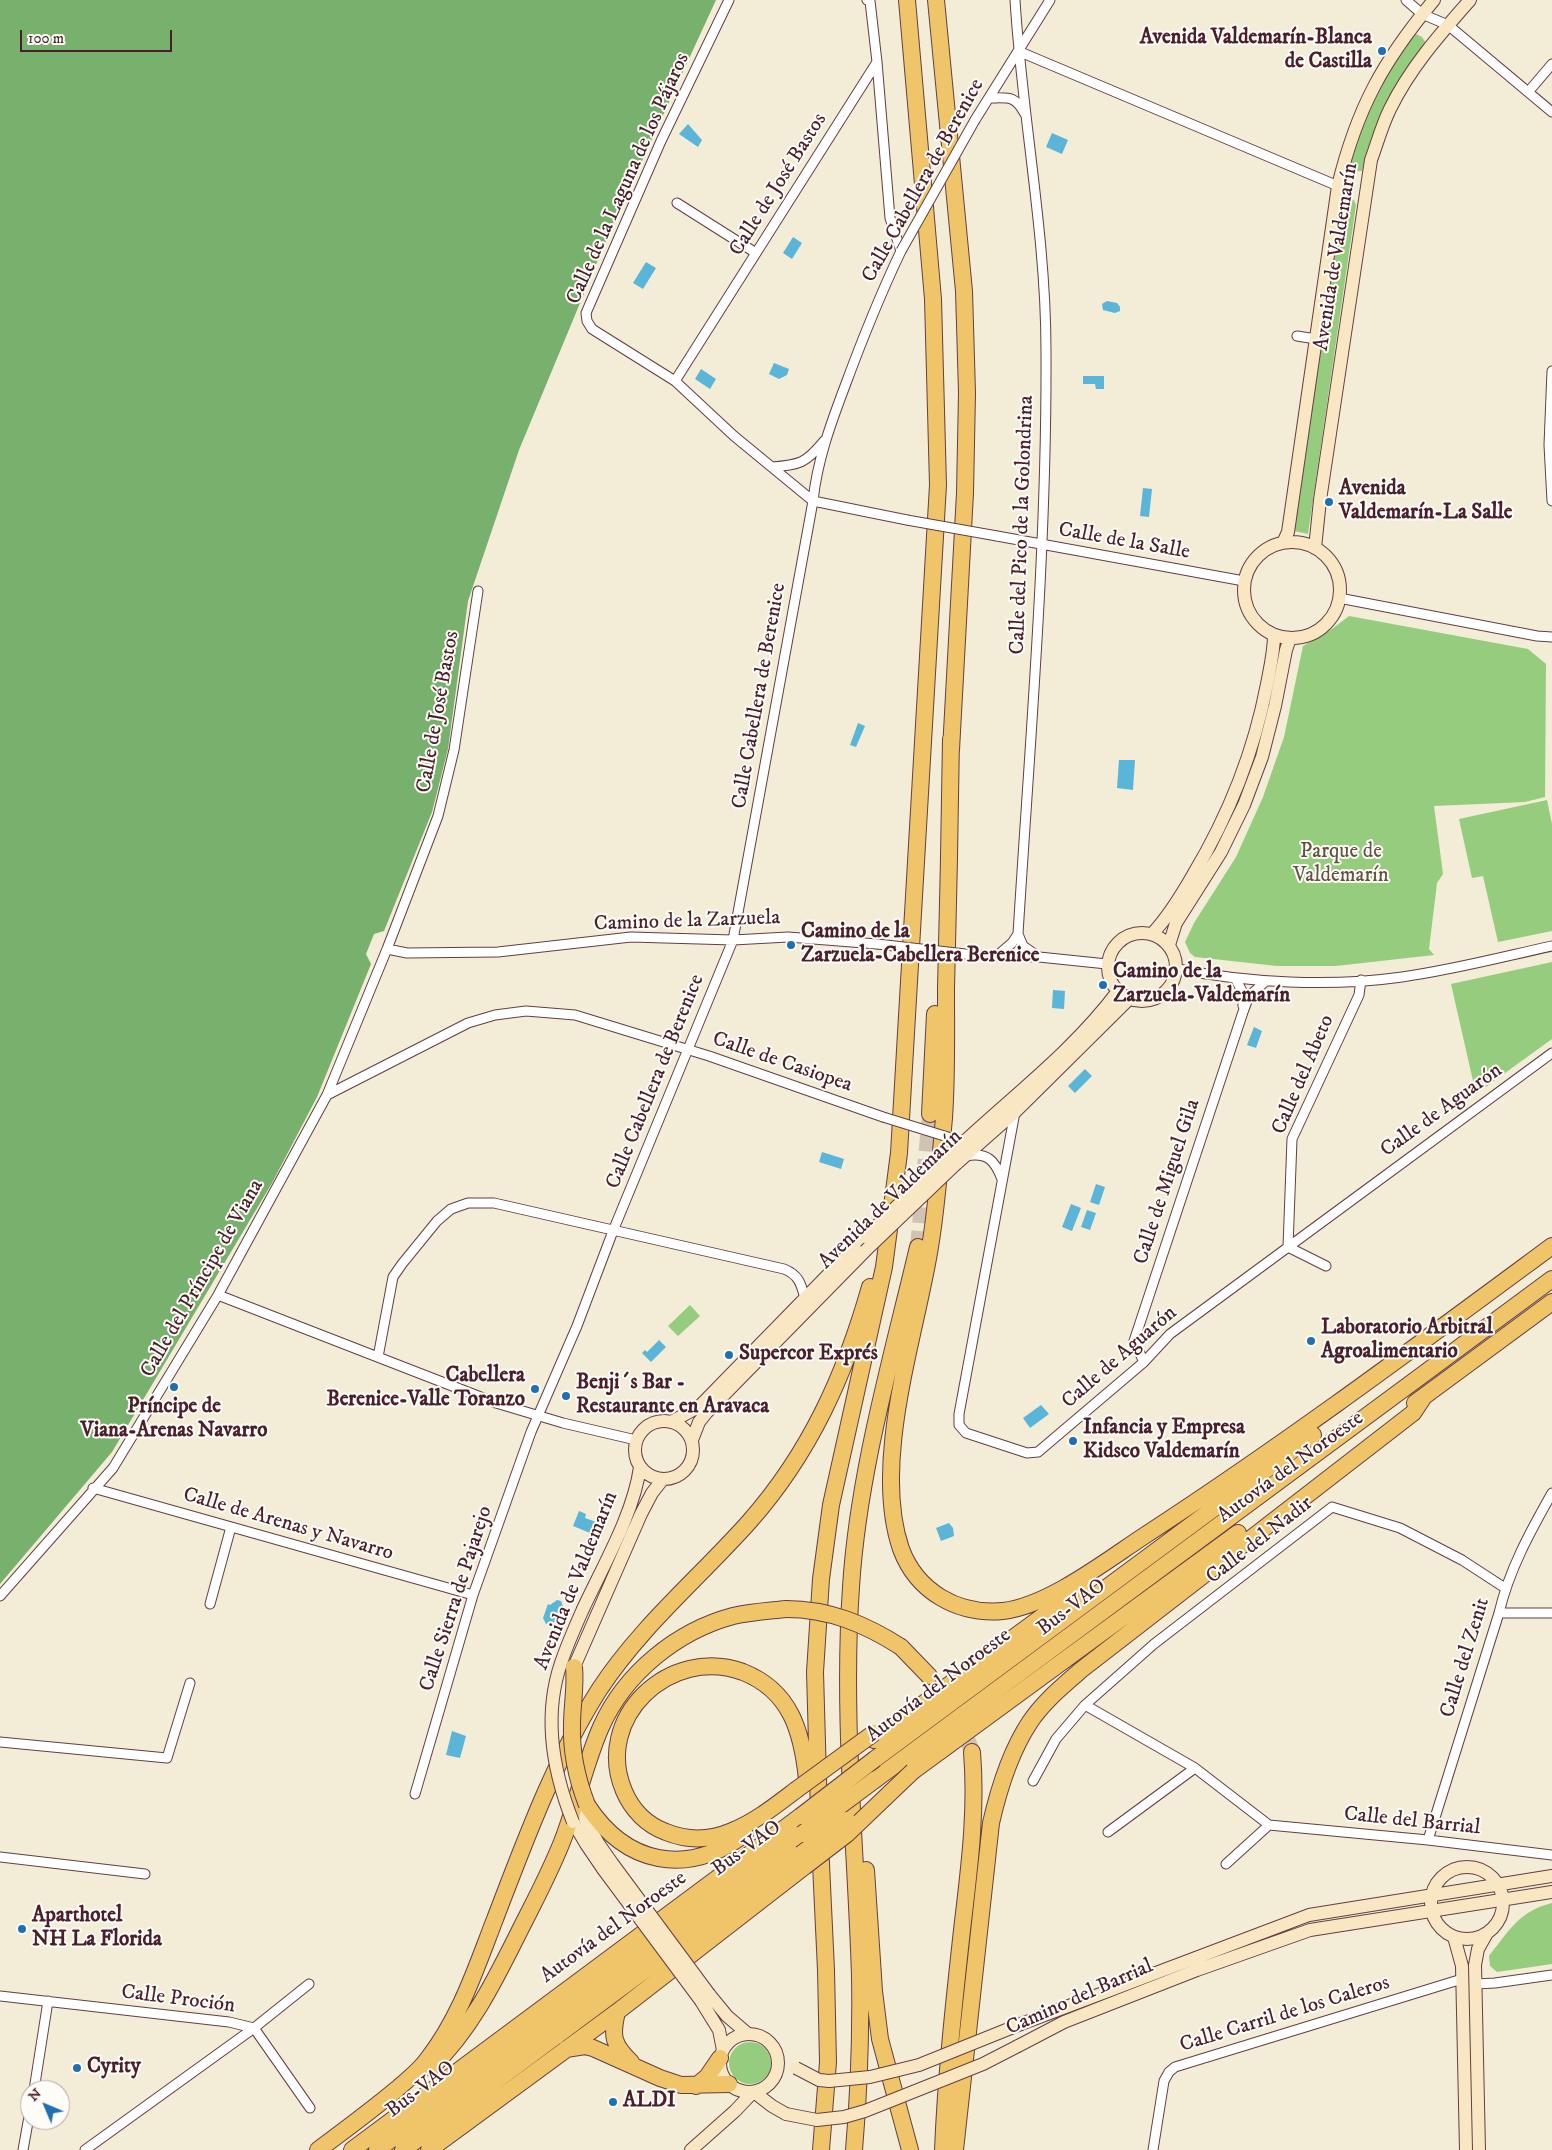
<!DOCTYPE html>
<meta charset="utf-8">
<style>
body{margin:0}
#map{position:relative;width:1552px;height:2150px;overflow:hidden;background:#f3ecd6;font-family:"IM FELL DW Pica",serif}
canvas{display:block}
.north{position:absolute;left:20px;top:2080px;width:50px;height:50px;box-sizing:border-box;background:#fdfcf7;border:1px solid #b5a4a5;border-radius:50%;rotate:315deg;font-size:14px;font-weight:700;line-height:20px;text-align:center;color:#4a1f2b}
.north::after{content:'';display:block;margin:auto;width:18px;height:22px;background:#1f6fb2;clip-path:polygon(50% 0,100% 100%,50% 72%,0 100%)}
.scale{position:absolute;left:20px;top:30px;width:152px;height:22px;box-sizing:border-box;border:2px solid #4a1f2b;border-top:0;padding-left:6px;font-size:15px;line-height:18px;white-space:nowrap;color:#4a1f2b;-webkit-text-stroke:4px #fdfcf7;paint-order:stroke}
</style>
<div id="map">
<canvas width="1552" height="2150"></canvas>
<div class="north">N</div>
<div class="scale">100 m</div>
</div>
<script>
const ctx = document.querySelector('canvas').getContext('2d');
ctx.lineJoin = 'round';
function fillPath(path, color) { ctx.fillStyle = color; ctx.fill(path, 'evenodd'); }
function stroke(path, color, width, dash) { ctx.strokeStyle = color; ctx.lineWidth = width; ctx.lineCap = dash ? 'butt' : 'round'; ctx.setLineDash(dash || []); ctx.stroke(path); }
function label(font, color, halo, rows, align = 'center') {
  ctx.font = font + ' "IM FELL DW Pica",serif'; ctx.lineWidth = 4; ctx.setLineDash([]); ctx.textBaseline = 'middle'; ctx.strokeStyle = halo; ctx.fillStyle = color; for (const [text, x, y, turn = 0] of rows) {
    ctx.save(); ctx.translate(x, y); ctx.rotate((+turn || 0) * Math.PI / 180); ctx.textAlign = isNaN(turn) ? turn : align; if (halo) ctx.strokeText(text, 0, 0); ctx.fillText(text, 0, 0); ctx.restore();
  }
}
fillPath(new Path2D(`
 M1416,34L1422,37L1426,43L1378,123L1362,171H1352L1350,165L1364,118L1397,56Z
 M1350,198L1354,200L1356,205L1308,534L1294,531L1343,202Z
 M1349,616L1528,649L1546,664L1545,797L1525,802L1434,806L1443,874L1437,883L1429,949L1434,955L1336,966H1277L1195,957L1190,953L1185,942L1194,923L1236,857L1263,797L1284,737L1303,646L1332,629Z
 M1547,800L1552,824V931L1498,942L1483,876L1472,878L1459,819Z
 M1552,962V1039L1476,1094L1451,984Z
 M690,1305L700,1316L678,1336L668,1326Z
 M1552,1903V1964L1497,1972L1490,1966L1489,1956C1509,1931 1519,1911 1552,1903Z
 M729 2063a21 21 0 1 1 42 0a21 21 0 1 1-42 0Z`), '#96cc7e');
fillPath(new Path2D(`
 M0,0H716L612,226L519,450L468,601L448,749L432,812L384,931L374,934L366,954L371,964L317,1097L272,1183L112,1452L0,1584Z`), '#78b06d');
fillPath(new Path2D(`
 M688,124L702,140L698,147L679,134Z
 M1052,133L1068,140L1062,154L1046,147Z
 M793,237L802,243L792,259L783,253Z
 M646,262L656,268L643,289L633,283Z
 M1107,301L1117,303L1120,307V311L1115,313L1103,310L1102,304Z
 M774,363L789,369L787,375L779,379L769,374Z
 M701,369L716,379L710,389L695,379Z
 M1083,376H1104V389H1096L1095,384H1083Z
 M1143,488L1152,489L1149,517L1140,516Z
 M858,723L865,726L856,747L850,745Z
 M1119,760H1135L1133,790L1117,788Z
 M1053,990L1065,991L1064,1009L1052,1008Z
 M1254,1027L1262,1031L1256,1048L1247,1045Z
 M1085,1069L1092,1076L1075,1093L1068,1086Z
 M822,1152L844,1159L841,1169L819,1162Z
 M1096,1184L1105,1187L1099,1205L1090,1202Z
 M1071,1204L1081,1208L1072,1231L1062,1227Z
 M1087,1210L1096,1213L1090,1230L1081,1227Z
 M659,1340L666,1347L651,1362L642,1353L645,1350L647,1352Z
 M1041,1405L1049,1414L1030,1428L1023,1418Z
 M579,1511L586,1514L585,1518L599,1523L595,1535L573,1526Z
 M949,1523L953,1528L954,1536L941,1541L936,1528Z
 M557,1600L561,1601L563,1606L558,1621L546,1624L543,1618L548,1604L550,1605Z
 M452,1731L466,1736L460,1758L446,1755Z`), '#5ab5d8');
stroke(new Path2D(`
 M918,1247L930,1114
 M929,1676C949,1698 962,1723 972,1752`), '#d1c3b4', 16, [16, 8]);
const street = new Path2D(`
 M729,0L661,141L586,313L587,321L592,329L675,381L734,436L813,501L907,520
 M1015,0C1022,117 1046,233 1046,351C1047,546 1030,740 1018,934
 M1406,0L1422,14L1448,25L1552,112
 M1018,51L1338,186
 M1529,91L1552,64
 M989,98C1009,98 1015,95 1025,114
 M975,120L1050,0
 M677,203L756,253
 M1297,336L1316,339
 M1552,371L1549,445L1552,501
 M675,381L877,62L870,1L867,0
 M772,467C800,465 806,463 824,441
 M997,536L1244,581
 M1339,598L1537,636L1552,637
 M387,949L407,953L498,952L631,937L733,940L788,937L877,944
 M974,955L1039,957L1107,964
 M997,956L1012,943L1018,934L1023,946L1039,957
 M1178,969C1248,983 1331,987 1402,977C1453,970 1502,957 1552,946
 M1235,978L1242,991L1243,1006
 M327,1095L468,1023L495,1015L526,1011L575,1015L709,1056L883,1117
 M1015,1112L959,1414V1425L966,1433L1027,1453L1038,1452L1144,1362L1170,1334L1552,1053
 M966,1156C988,1152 995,1161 1002,1179
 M1288,1247L1292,1139L1359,995L1361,980
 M1288,1247L1326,1266
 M218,1295L496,1403L563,1423L636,1440
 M378,1357L393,1277L402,1264L437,1221L451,1209L468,1203H494L784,1269C799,1275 801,1284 805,1298
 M1144,1362L1134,1341L1243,1012L1249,996L1266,981
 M93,1488L473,1595
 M0,1596L113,1468L218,1295L327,1095L387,949L438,816L454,750L478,591
 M210,1604L231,1527
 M1499,1613H1552
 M1085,1705L1195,1768L1108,1832
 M0,1742L167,1758L190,1683
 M1195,1768L1269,1825L1428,1840L1552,1855
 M1033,1781L1056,1739L1085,1705L1154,1644L1332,1507L1400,1528L1462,1560L1505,1588
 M415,1794L473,1595L531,1432L577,1326L613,1231L733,940L813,501C817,461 831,423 845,386C862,340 880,295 901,251L890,218L877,62
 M1428,1840L1499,1613C1509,1570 1530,1532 1552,1493
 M0,1857L145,1874
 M1226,1864L1269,1825
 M1476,1984L1495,1983L1552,1975
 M0,1996L229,2022L254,2028L310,2108
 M34,2090L48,2001
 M23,2150L30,2111
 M85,2150L254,2028L309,1984
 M1153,2150L1164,2081L1169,2072L1175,2067L1462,1979`);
const secondary = new Path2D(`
 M1244 590a48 48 0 1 1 96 0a48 48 0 1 1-96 0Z
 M1283,543L1288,532L1338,186C1357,108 1383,61 1434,0
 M1315,548L1320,500L1371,160C1377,144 1382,125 1390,109C1410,68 1440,34 1470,0
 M1108 967a34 34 0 1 1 68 0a34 34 0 1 1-68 0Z
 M1152,934C1169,916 1181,896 1193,875C1229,815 1254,752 1267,684C1270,668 1274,652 1274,635
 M1169,945L1176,923L1221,852L1244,805L1262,757L1275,706L1286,650L1290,638
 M950,1155C1006,1101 1071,1054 1118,991
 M956,1164L1015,1112L1130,998
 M635 1450a29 29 0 1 1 58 0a29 29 0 1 1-58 0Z
 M673,1421L700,1406L865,1237
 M692,1440L699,1422L707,1412L865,1251
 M583,1609C603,1566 634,1513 640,1467
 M574,1667L641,1514L652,1493L663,1479
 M581,1811L598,1843L612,1863
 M573,1822L586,1844L603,1869
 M1431 1903a36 36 0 1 1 72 0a36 36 0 1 1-72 0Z
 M1454,1937L1462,1966L1466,2150
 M709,1994L727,2016L748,2034
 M701,2001L719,2030L723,2050
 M1021,2024L1309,1915L1552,1876
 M720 2063a29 29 0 1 1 58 0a29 29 0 1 1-58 0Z
 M1018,2046L1064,2022L1197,1970L1310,1930L1552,1892
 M754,2092L772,2106L786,2114
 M691,2150L735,2111L753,2092
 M1479,2150L1475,1965L1478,1949L1487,1933`);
const highway = new Path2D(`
 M936,0L964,291L967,393L965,493L951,750
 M951,739C950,822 948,906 946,989C946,1032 947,1075 944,1118C940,1161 937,1205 930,1247C916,1335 871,1462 901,1549C917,1592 958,1615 1003,1611C1048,1606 1106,1561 1144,1536C1284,1445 1418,1345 1552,1246
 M930,1114L935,1014
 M1415,1403L1552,1302
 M901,1647L929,1676
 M874,1740L1084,1586
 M875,1759L1313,1435
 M913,1771L1238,1533
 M876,1779L1552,1279
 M796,1790C776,1805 755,1822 732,1831C711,1840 688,1841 666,1832C647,1825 632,1810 624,1791C593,1718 670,1645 743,1672C791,1691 802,1732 807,1779
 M587,1805C626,1865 687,1877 745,1834
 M819,1813L815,1672L821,1579L831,1505L884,1267L899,1153L938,485L933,299L907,0
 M820,1843L826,1970L828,2062L821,2150
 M866,1870L874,1991L880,2039L910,2150
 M617,2012C611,2036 613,2045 631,2062
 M566,2049L585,2046L593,2048L660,2078L681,2085L729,2084
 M431,2068C472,2028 495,1980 520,1930C536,1898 553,1867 565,1834C578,1798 586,1761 601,1727C625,1673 677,1631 733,1616C751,1612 768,1611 786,1609
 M696,2086L707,2077L720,2058
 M318,2150C345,2130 372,2110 397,2089C407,2080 419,2071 427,2060C460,2018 476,1968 495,1919C525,1841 554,1761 599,1690C640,1627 699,1578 749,1522C810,1453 845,1375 870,1287
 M352,2150L801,1816
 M377,2150L802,1834
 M403,2150L801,1854
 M429,2150L617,2012L804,1867
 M854,2150C859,2092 861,2034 860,1976C856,1847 842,1717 851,1587C858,1474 892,1357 918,1247
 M943,2150C946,2076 954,2003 962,1930C969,1870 977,1812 972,1752
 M955,2150L991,1823C999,1788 1010,1752 1030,1722C1043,1702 1063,1686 1081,1670L1413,1413L1423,1398`);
stroke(street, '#633e45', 11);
stroke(secondary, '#633e45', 14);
stroke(highway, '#633e45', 18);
stroke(street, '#fff', 9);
stroke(secondary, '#f9e7c3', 12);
stroke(highway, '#f0c469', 16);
const streetBridge = new Path2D(`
 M901,251L975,120
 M907,520L997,536
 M877,944L974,955
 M883,1117L951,1138`);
const secondaryBridge = new Path2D(`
 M865,1237L950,1155
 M865,1251L956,1164
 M573,1822C553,1772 543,1716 561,1663C567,1645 575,1627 583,1609
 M612,1863L709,1994
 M603,1869L701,2001
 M796,2068L819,2080L829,2081L870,2077L919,2065L1021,2024
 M786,2114L817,2120L844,2117L865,2111L983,2064L1018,2046`);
const highwayBridge = new Path2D(`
 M786,1609C829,1609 865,1624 901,1647
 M574,1667C576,1687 572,1705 572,1725C571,1753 577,1779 587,1805
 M796,1790L874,1733
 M801,1816L875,1759
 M802,1834L876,1779
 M801,1854L847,1820
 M804,1867L847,1834L913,1771`);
stroke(streetBridge, '#633e45', 11, []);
stroke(secondaryBridge, '#633e45', 14, []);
stroke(highwayBridge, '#633e45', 18, []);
stroke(streetBridge, '#fff', 9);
stroke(secondaryBridge, '#f9e7c3', 12);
stroke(highwayBridge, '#f0c469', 16);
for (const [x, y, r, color] of [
 [1382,51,5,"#1f6fb2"],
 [1329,502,5,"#1f6fb2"],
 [791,945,5,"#1f6fb2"],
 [1103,985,5,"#1f6fb2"],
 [1311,1341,5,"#1f6fb2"],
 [729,1355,5,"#1f6fb2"],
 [174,1387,5,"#1f6fb2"],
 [535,1389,5,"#1f6fb2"],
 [566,1396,5,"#1f6fb2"],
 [1073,1441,5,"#1f6fb2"],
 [22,1929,5,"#1f6fb2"],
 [77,2068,5,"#1f6fb2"],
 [613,2102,5,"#1f6fb2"]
]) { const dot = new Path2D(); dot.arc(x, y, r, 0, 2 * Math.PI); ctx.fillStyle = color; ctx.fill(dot); stroke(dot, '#fdfcf7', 2); }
label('bold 21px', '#4a1f2b', '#fdfcf7', [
 ["Avenida Valdemarín-Blanca",1372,39,"right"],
 ["de Castilla",1372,63,"right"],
 ["Avenida",1339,490],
 ["Valdemarín-La Salle",1339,514],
 ["Camino de la",801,933],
 ["Zarzuela-Cabellera Berenice",801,957],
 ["Camino de la",1113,973],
 ["Zarzuela-Valdemarín",1113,997],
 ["Laboratorio Arbitral",1321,1329],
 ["Agroalimentario",1321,1353],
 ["Supercor Exprés",739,1355],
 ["Cabellera",525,1377,"right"],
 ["Berenice-Valle Toranzo",525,1401,"right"],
 ["Benji´s Bar -",576,1384],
 ["Restaurante en Aravaca",576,1408],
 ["Príncipe de",174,1408,"center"],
 ["Viana-Arenas Navarro",174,1432,"center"],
 ["Infancia y Empresa",1083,1429],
 ["Kidsco Valdemarín",1083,1453],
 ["Aparthotel",32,1917],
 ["NH La Florida",32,1941],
 ["Cyrity",87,2068],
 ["ALDI",623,2102]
], 'left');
label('21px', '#4a1f2b', '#fdfcf7', [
 ["Calle de la Laguna de los Pájaros",629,179,-66],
 ["Calle Cabellera de Berenice",924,181,-61],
 ["Calle de José Bastos",779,185,-58],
 ["Avenida de Valdemarín",1337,257,-81],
 ["Calle del Pico de la Golondrina",1023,525,-88],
 ["Calle de la Salle",1124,542,10],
 ["Calle Cabellera de Berenice",760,696,-80],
 ["Calle de José Bastos",439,712,-80],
 ["Camino de la Zarzuela",687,922,-2],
 ["Calle de Casiopea",782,1063,19],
 ["Calle del Abeto",1304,1075,-67],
 ["Calle Cabellera de Berenice",656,1082,-68],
 ["Calle de Aguarón",1442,1111,-36],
 ["Calle de Miguel Gila",1168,1182,-72],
 ["Avenida de Valdemarín",891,1200,-44],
 ["Calle del Príncipe de Viana",203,1279,-60],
 ["Calle de Aguarón",1120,1358,-41],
 ["Autovía del Noroeste",1291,1468,-36],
 ["Calle de Arenas y Navarro",288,1525,16],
 ["Calle del Nadir",1260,1541,-38],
 ["Avenida de Valdemarín",577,1581,-68],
 ["Calle Sierra de Pajarejo",457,1599,-72],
 ["Bus-VAO",1072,1608,-37],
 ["Calle del Zenit",1466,1658,-73],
 ["Autovía del Noroeste",939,1686,-37],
 ["Calle del Barrial",1412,1822,6],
 ["Bus-VAO",747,1849,-36],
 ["Autovía del Noroeste",614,1928,-36],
 ["Camino del Barrial",1080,1998,-24],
 ["Calle Proción",178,2000,7],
 ["Calle Carril de los Caleros",1285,2015,-17],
 ["Bus-VAO",421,2090,-37]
]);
label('21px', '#615344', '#fdfcf7', [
 ["Parque de",1341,853],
 ["Valdemarín",1341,877]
]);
</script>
